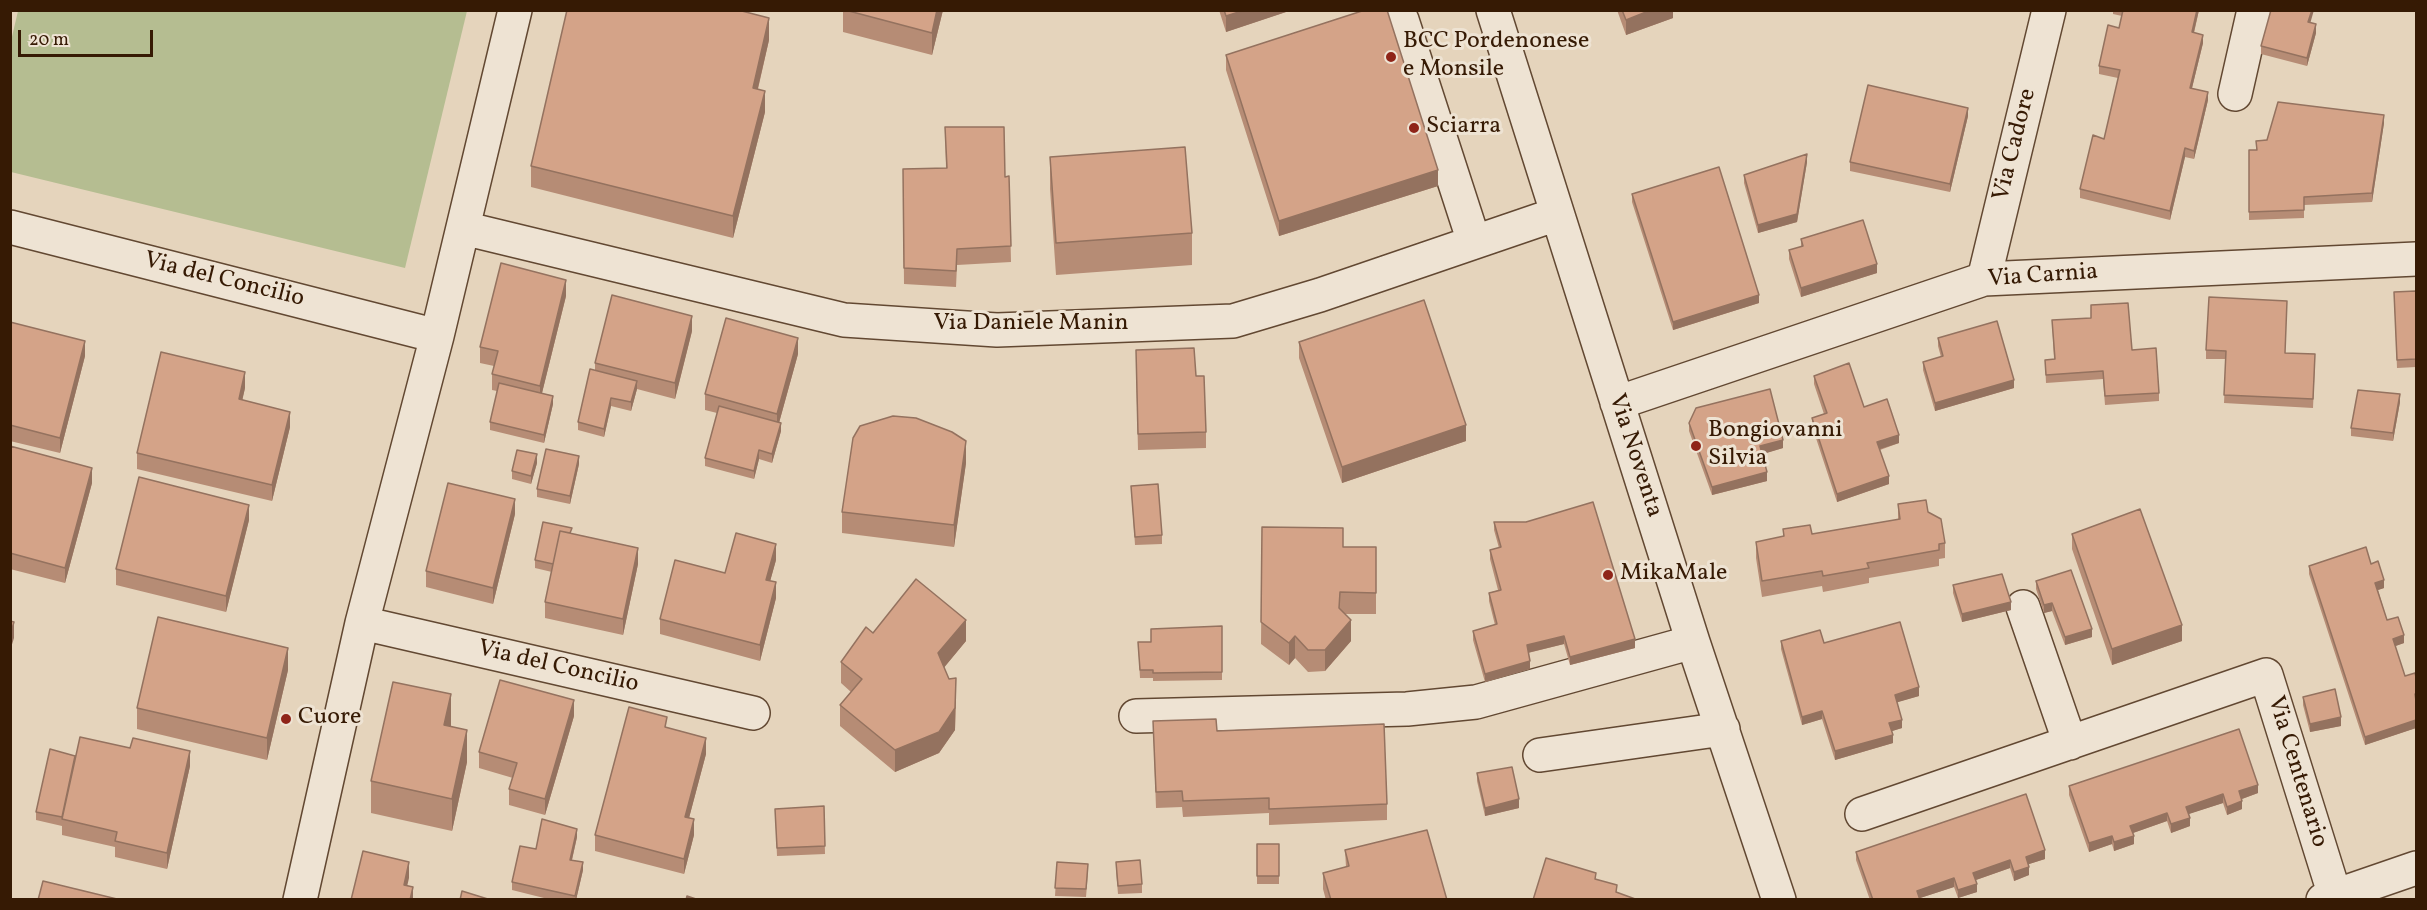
<!DOCTYPE html>
<style>
body{margin:0}
#map{position:relative;width:2427px;height:910px;overflow:hidden;background:#e5d4bc;font-family:Vollkorn,serif}
canvas{display:block}
.frame{position:absolute;inset:0;border:12px solid #361a04;pointer-events:none}
.scale{position:absolute;left:18px;top:30px;width:135px;height:27px;box-sizing:border-box;border:3px solid #361a04;border-top:0;padding-left:8px;font-size:18px;line-height:21px;white-space:nowrap;color:#361a04;-webkit-text-stroke:4px #eee3d3;paint-order:stroke}
</style>
<div id="map">
<canvas width="2427" height="910"></canvas>
<div class="frame"></div>
<div class="scale">20 m</div>
</div>
<script>
const ctx = document.querySelector('canvas').getContext('2d');
ctx.lineJoin = 'round';
function fillPath(path, color) { ctx.fillStyle = color; ctx.fill(path, 'evenodd'); }
function stroke(path, color, width, dash) { ctx.strokeStyle = color; ctx.lineWidth = width; ctx.lineCap = dash ? 'butt' : 'round'; ctx.setLineDash(dash || []); ctx.stroke(path); }
function label(font, color, halo, rows, align = 'center') {
  ctx.font = font + ' Vollkorn,serif'; ctx.lineWidth = 6; ctx.setLineDash([]); ctx.textBaseline = 'middle'; ctx.strokeStyle = halo; ctx.fillStyle = color; for (const [text, x, y, turn = 0] of rows) {
    ctx.save(); ctx.translate(x, y); ctx.rotate((+turn || 0) * Math.PI / 180); ctx.textAlign = isNaN(turn) ? turn : align; if (halo) ctx.strokeText(text, 0, 0); ctx.fillText(text, 0, 0); ctx.restore();
  }
}
fillPath(new Path2D(`
 M18,11H467L405,268L11,172V41Z`), '#b5bd91');
const minor = new Path2D(`
 M1394,10L1402,20L1474,242
 M1493,10L1693,642L1779,900
 M2235,94L2254,10
 M10,227L437,336
 M463,228L844,320L997,330L1233,321L1320,295L1557,214
 M1984,279L2049,10
 M1617,403L1984,279L2416,259
 M2023,607L2070,743
 M362,623L753,713
 M1136,716L1407,709L1476,702L1693,642
 M1540,755L1723,729
 M1862,814L2266,675L2335,896
 M300,900L362,623L437,336L515,10
 M2323,900L2416,868`);
stroke(minor, '#624832', 36);
stroke(minor, '#eee3d3', 33);
fillPath(new Path2D(`
 M843,10H943L932,55L843,32Z
 M1219,10H1292L1226,32Z
 M1617,10H1673V18L1626,35Z
 M2113,10H2199L2194,33L2203,43L2192,88L2208,100L2194,159L2185,157L2170,220L2080,198V189L2104,139L2118,78L2099,74V66L2119,28L2122,16L2113,14Z
 M2310,23L2316,33L2307,66L2261,54V46Z
 M769,40L758,89L765,112L733,238L531,187V166Z
 M1226,55L1438,186L1279,236L1226,70Z
 M1968,116L1950,192L1850,171V162Z
 M2384,123L2372,202L2304,205V218L2249,220V150H2256V141Z
 M945,127L1005,177L1009,176L1011,262L957,265L956,287L904,284L903,169L946,168Z
 M1050,157L1192,233V265L1056,275L1050,189Z
 M1807,162L1797,222L1758,233L1744,183V175Z
 M1632,194L1759,303L1673,330L1632,202Z
 M1801,239L1877,273L1801,297L1789,259V250L1801,247Z
 M2416,291V367L2397,368L2394,292Z
 M566,296L542,393L553,404L544,443L490,430V422L497,391L492,390V374L494,366L480,363V347Z
 M2052,320L2132,350L2159,393V401L2105,405L2103,379L2046,383L2045,360L2054,359Z
 M10,322L85,356L60,453L10,441Z
 M692,331L675,399L637,389L631,411L611,406L604,437L578,430V422L595,370V363Z
 M1938,338L2014,388L1935,411L1923,370V362L1941,357L1938,346Z
 M1299,342L1466,441L1342,483L1299,358Z
 M2206,350L2285,353L2315,362L2313,408L2224,403L2226,359H2206Z
 M798,354L779,423L781,431L772,463L759,459L754,479L705,466V458L717,413L705,410V394Z
 M1136,365L1196,376L1206,432V448L1138,450Z
 M1814,376L1864,407L1899,443L1880,450L1889,484L1837,502L1812,426V418L1824,414L1814,384Z
 M245,388L242,400L290,427L272,501L137,469V453Z
 M2400,402L2393,441L2351,436V428Z
 M1689,423L1783,448L1762,454L1767,481L1712,495L1689,431Z
 M10,446L92,483L65,583L10,569Z
 M537,463L531,484L512,479V471Z
 M966,463L954,547L842,533V512Z
 M579,464L570,504L537,497V489Z
 M1131,486L1162,535V544L1135,545Z
 M1898,504L1928,512L1945,543V558L1939,559V566L1869,578V583L1823,592L1822,586L1762,597L1756,558V542L1783,537V529L1812,534L1898,520Z
 M515,514L493,604L426,587V571Z
 M249,520L226,612L116,585V569Z
 M1494,522L1635,648L1570,665L1564,644L1528,653L1530,669L1485,682L1473,640V631L1495,625L1489,601V593L1498,590L1490,559V550L1499,548L1494,530Z
 M1262,527L1343,547H1376V614H1345L1351,641L1325,671L1308,672L1295,658L1289,665L1261,644Z
 M572,534L638,564L623,635L545,618V602L552,572L535,568V560Z
 M2072,534L2182,641L2112,665L2072,549Z
 M776,560L770,581L776,598L760,661L660,634V619Z
 M2371,564L2384,588L2378,590L2387,620L2404,643L2395,646L2405,676L2416,677V728L2365,745L2309,574V566Z
 M2036,581L2092,637L2065,645L2052,611L2044,613L2036,589Z
 M1953,585L2011,610L1962,622L1953,593Z
 M1222,626V680L1153,681V678H1140L1138,642H1151Z
 M873,633L966,641L944,667L956,699L955,730L939,753L895,772L840,726V705L851,692L841,683V662Z
 M1781,641L1824,643L1919,696L1897,702L1902,728L1892,731L1893,743L1835,760L1822,719L1802,725L1781,649Z
 M288,670L267,760L137,729V708Z
 M2303,697L2341,726L2310,732L2303,705Z
 M574,716L545,815L509,805V789L513,778L479,768V752Z
 M1153,721L1217,731L1387,804V820L1269,825V813L1183,817L1182,807L1156,808Z
 M451,726L467,762L452,831L371,813V781Z
 M667,727L706,754L689,818L694,835L684,874L595,851V835Z
 M75,756L190,766L167,869L115,857V847L62,835V826L36,820V812Z
 M1477,773L1519,808L1485,816L1477,781Z
 M2069,786L2258,793L2242,799V809L2227,815L2223,803L2188,814L2190,826L2171,833L2167,821L2133,833L2134,844L2114,851L2112,844L2089,852L2069,795Z
 M824,806L825,854L777,856L775,809Z
 M577,837L572,860L583,870L576,900H552L512,890V882L536,849Z
 M1257,844H1279V884H1257Z
 M1345,850L1447,900H1326L1323,889V873L1346,867Z
 M1856,852L2045,859L2029,864V875L2014,881L2010,868L1976,880L1977,892L1958,898L1954,887L1920,898V900H1870L1856,860Z
 M1057,862L1088,872L1086,897L1055,896Z
 M1116,870L1142,884V893L1118,894Z`), '#b68c75');
fillPath(new Path2D(`
 M937,10H943L932,55V33Z
 M1245,10H1292L1226,32V16Z
 M1651,10H1673V18L1626,35V20Z
 M2197,10H2199L2192,40V32Z
 M2312,10H2314L2308,31V22Z
 M769,18V40L753,109V88Z
 M2316,24V33L2307,66V58Z
 M2203,35V43L2190,96V88Z
 M765,91V112L733,238V216Z
 M2208,92V100L2194,159V151Z
 M1968,108V116L1950,192V184Z
 M2384,115V123L2372,202V193Z
 M2185,148V157L2170,220V211Z
 M1807,154V162L1797,222L1758,233V225Z
 M1438,170V186L1279,236V221Z
 M1877,264V273L1801,297V288Z
 M566,280V296L540,401V386Z
 M1759,295V303L1673,330V322Z
 M692,316V331L675,399V383Z
 M798,338V354L777,430V414Z
 M85,341V356L60,453V438Z
 M245,372V388L239,415V399Z
 M2014,380V388L1935,411V403Z
 M637,381V389L631,411V402Z
 M2400,394V402L2393,441V433Z
 M553,396V404L544,443V435Z
 M611,398V406L604,437V429Z
 M290,412V427L272,501V485Z
 M781,423V431L772,463V454Z
 M1466,425V441L1342,483V467Z
 M1899,435V443L1877,450V442Z
 M1783,440V448L1760,455V446Z
 M966,441V463L954,547V525Z
 M759,450V459L754,479V471Z
 M537,454V463L531,484V476Z
 M579,456V464L570,504V496Z
 M92,468V483L65,583V568Z
 M1767,472V481L1712,495V487Z
 M1889,476V484L1837,502V494Z
 M515,499V514L493,604V588Z
 M249,505V520L226,612V596Z
 M776,544V560L766,596V580Z
 M638,548V564L623,635V619Z
 M2384,580V588L2375,591V583Z
 M776,582V598L760,661V645Z
 M2011,602V610L1962,622V614Z
 M2052,603V611L2044,613V605Z
 M966,620V641L938,675V653Z
 M1351,620V641L1325,671V650Z
 M14,622V638L10,651V635Z
 M2182,625V641L2112,665V649Z
 M2092,629V637L2065,645V637Z
 M2404,635V643L2393,647V639Z
 M1295,636V658L1289,665V643Z
 M1564,636V644L1527,653V645Z
 M1635,639V648L1570,665V657Z
 M288,648V670L267,760V738Z
 M1530,661V669L1485,682V674Z
 M956,678L955,730L939,753L895,772V750Z
 M1919,687V696L1895,703V695Z
 M451,694V726L444,756V725Z
 M574,700V716L545,815V799Z
 M1822,711V719L1802,725V717Z
 M2341,717V726L2310,732V724Z
 M1902,720V728L1889,732V723Z
 M2416,720V728L2365,745V737Z
 M467,730V762L452,831V799Z
 M1893,735V743L1835,760V751Z
 M706,738V754L685,833V817Z
 M190,751V766L167,869V853Z
 M2258,785V793L2239,800V791Z
 M2223,794V803L2186,815V807Z
 M1519,799V808L1485,816V808Z
 M2242,801V809L2227,815V807Z
 M2167,813V821L2130,834V826Z
 M2190,818V826L2171,833V824Z
 M694,819V835L684,874V859Z
 M577,829V837L570,868V860Z
 M2112,836V844L2089,852V843Z
 M2134,836V844L2114,851V842Z
 M2045,850V859L2026,865V857Z
 M2010,860V868L1973,881V873Z
 M409,862V878L404,900V885Z
 M583,862V870L576,900H575Z
 M2029,867V875L2014,881V872Z
 M1954,878V887L1917,899V891Z
 M1977,884V892L1958,898V890Z
 M413,887V900H410Z`), '#94725f');
const building = new Path2D(`
 M567,10H738L769,18L753,88L765,91L733,216L531,166Z
 M845,10H937L932,33Z
 M1224,10H1245L1226,16Z
 M1365,10H1387L1438,170L1279,221L1226,55Z
 M1622,10H1651L1626,20Z
 M2123,10H2197L2192,32L2203,35L2190,88L2208,92L2194,151L2185,148L2170,211L2080,189L2093,135L2104,139L2120,70L2099,66L2108,25L2119,28Z
 M2271,10H2312L2308,22L2316,24L2307,58L2261,46Z
 M1868,85L1968,108L1950,184L1850,162Z
 M2278,102L2384,115L2372,193L2304,197V210L2249,212V150H2257L2256,141L2267,140Z
 M945,127H1004L1005,177L1009,176L1011,246L957,249L956,271L904,268L903,169L947,168Z
 M1185,147L1192,233L1056,243L1050,157Z
 M1807,154L1797,214L1758,225L1744,175Z
 M1719,167L1759,295L1673,322L1632,194Z
 M1863,220L1877,264L1801,288L1789,250L1803,246L1801,239Z
 M501,263L566,280L540,386L492,374L498,351L480,347Z
 M2416,291V359L2397,360L2394,292Z
 M612,295L692,316L675,383L595,363Z
 M2209,297L2287,301L2285,353L2315,354L2313,399L2224,395L2226,351L2206,350Z
 M1424,300L1466,425L1342,467L1299,342Z
 M2128,303L2132,350L2156,348L2159,393L2105,396L2103,371L2046,375L2045,360L2055,359L2052,320L2091,318V305Z
 M726,318L798,338L777,414L705,394Z
 M1997,321L2014,380L1935,403L1923,362L1943,356L1938,338Z
 M10,322L85,341L60,438L10,425Z
 M1194,348L1196,376H1204L1206,432L1138,434L1136,350Z
 M161,352L245,372L239,399L290,412L272,485L137,453Z
 M1849,363L1864,407L1887,399L1899,435L1877,442L1889,476L1837,494L1812,418L1827,413L1814,376Z
 M590,369L637,381L631,402L611,398L604,429L578,422Z
 M499,383L553,396L544,435L490,422Z
 M1770,389L1783,440L1760,446L1767,472L1712,487L1689,423L1696,408Z
 M2358,390L2400,394L2393,433L2351,428Z
 M719,406L781,423L772,454L759,450L754,471L705,458Z
 M893,416L916,418L952,432L966,441L954,525L842,512L853,438L860,426Z
 M10,446L92,468L65,568L10,553Z
 M546,449L579,456L570,496L537,489Z
 M517,450L537,454L531,476L512,471Z
 M139,477L249,505L226,596L116,569Z
 M448,483L515,499L493,588L426,571Z
 M1158,484L1162,535L1135,537L1131,486Z
 M1926,500L1928,512L1941,519L1945,543L1939,544V550L1867,563L1869,568L1823,576L1822,571L1762,581L1756,542L1784,536L1783,529L1810,525L1812,534L1900,519L1898,504Z
 M1593,502L1635,639L1570,657L1564,636L1527,645L1530,661L1485,674L1473,631L1497,624L1489,593L1501,590L1490,550L1501,547L1494,522H1526Z
 M2140,509L2182,625L2112,649L2072,534Z
 M543,522L572,528L570,533L560,531L553,564L535,560Z
 M1262,527L1343,528V547H1376V593L1340,592L1339,608L1351,620L1325,650H1308L1295,636L1289,643L1261,622Z
 M560,531L638,548L623,619L545,602Z
 M736,533L776,544L766,580L776,582L760,645L660,619L675,560L725,573Z
 M2366,547L2371,564L2378,561L2384,580L2375,583L2387,620L2398,617L2404,635L2393,639L2405,676L2415,673L2416,677V694H2415L2416,701V720L2365,737L2309,566Z
 M2071,570L2092,629L2065,637L2052,603L2044,605L2036,581Z
 M2002,574L2011,602L1962,614L1953,585Z
 M916,579L966,620L938,653L949,679L956,678L955,708L939,732L895,750L840,705L862,679L841,662L866,627L873,633Z
 M158,617L288,648L267,738L137,708Z
 M10,621L14,622L10,635Z
 M1900,622L1919,687L1895,695L1902,720L1889,723L1893,735L1835,751L1822,711L1802,717L1781,641L1820,630L1824,643Z
 M1222,626V672L1153,673V670H1140L1138,642H1151V629Z
 M500,680L574,700L545,799L509,789L517,763L479,752Z
 M393,682L451,694L444,725L467,730L452,799L371,781Z
 M2335,689L2341,717L2310,724L2303,697Z
 M629,707L667,717L665,727L706,738L685,817L694,819L684,859L595,835Z
 M1216,719L1217,731L1384,724L1387,804L1269,809V798L1183,801L1182,791L1156,792L1153,721Z
 M2239,729L2258,785L2239,791L2242,801L2227,807L2223,794L2186,807L2190,818L2171,824L2167,813L2130,826L2134,836L2114,842L2112,836L2089,843L2069,786Z
 M80,737L130,748L133,738L190,751L167,853L115,841L117,832L62,819Z
 M50,749L75,756L62,817L36,812Z
 M1512,767L1519,799L1485,808L1477,773Z
 M2026,794L2045,850L2026,857L2029,867L2014,872L2010,860L1973,873L1977,884L1958,890L1954,878L1917,891L1920,900H1873L1856,852Z
 M824,806L825,846L777,848L775,809Z
 M542,819L577,829L570,860L583,862L575,896L512,882L520,846L536,849Z
 M1427,830L1447,900H1331L1323,873L1349,866L1345,850Z
 M1257,844H1279V876H1257Z
 M363,851L409,862L404,885L413,887L410,900H351Z
 M1546,858L1596,873L1595,879L1617,885L1616,892L1638,900H1533Z
 M1140,860L1142,884L1118,886L1116,862Z
 M1057,862L1088,864L1086,889L1055,888Z
 M43,881L121,900H38Z
 M462,891L491,900H460Z
 M687,896L699,900H686Z`);
fillPath(building, '#d4a388');
stroke(building, '#94725f', 1.5);
for (const [x, y, r, color] of [
 [1391,57,6,"#8f2418"],
 [1414,128,6,"#8f2418"],
 [1696,446,6,"#8f2418"],
 [1608,575,6,"#8f2418"],
 [286,719,6,"#8f2418"]
]) { const dot = new Path2D(); dot.arc(x, y, r, 0, 2 * Math.PI); ctx.fillStyle = color; ctx.fill(dot); stroke(dot, '#eee3d3', 2); }
label('24px', '#361a04', '#eee3d3', [
 ["BCC Pordenonese",1403,43],
 ["e Monsile",1403,71],
 ["Sciarra",1426,128],
 ["Bongiovanni",1708,432],
 ["Silvia",1708,460],
 ["MikaMale",1620,575],
 ["Cuore",298,719]
], 'left');
label('24px', '#361a04', '#eee3d3', [
 ["Via Cadore",2016,145,-76],
 ["Via Carnia",2043,277,-4],
 ["Via del Concilio",224,281,14],
 ["Via Daniele Manin",1031,325],
 ["Via Noventa",1634,456,72],
 ["Via del Concilio",558,668,13],
 ["Via Centenario",2296,772,73]
]);
</script>
